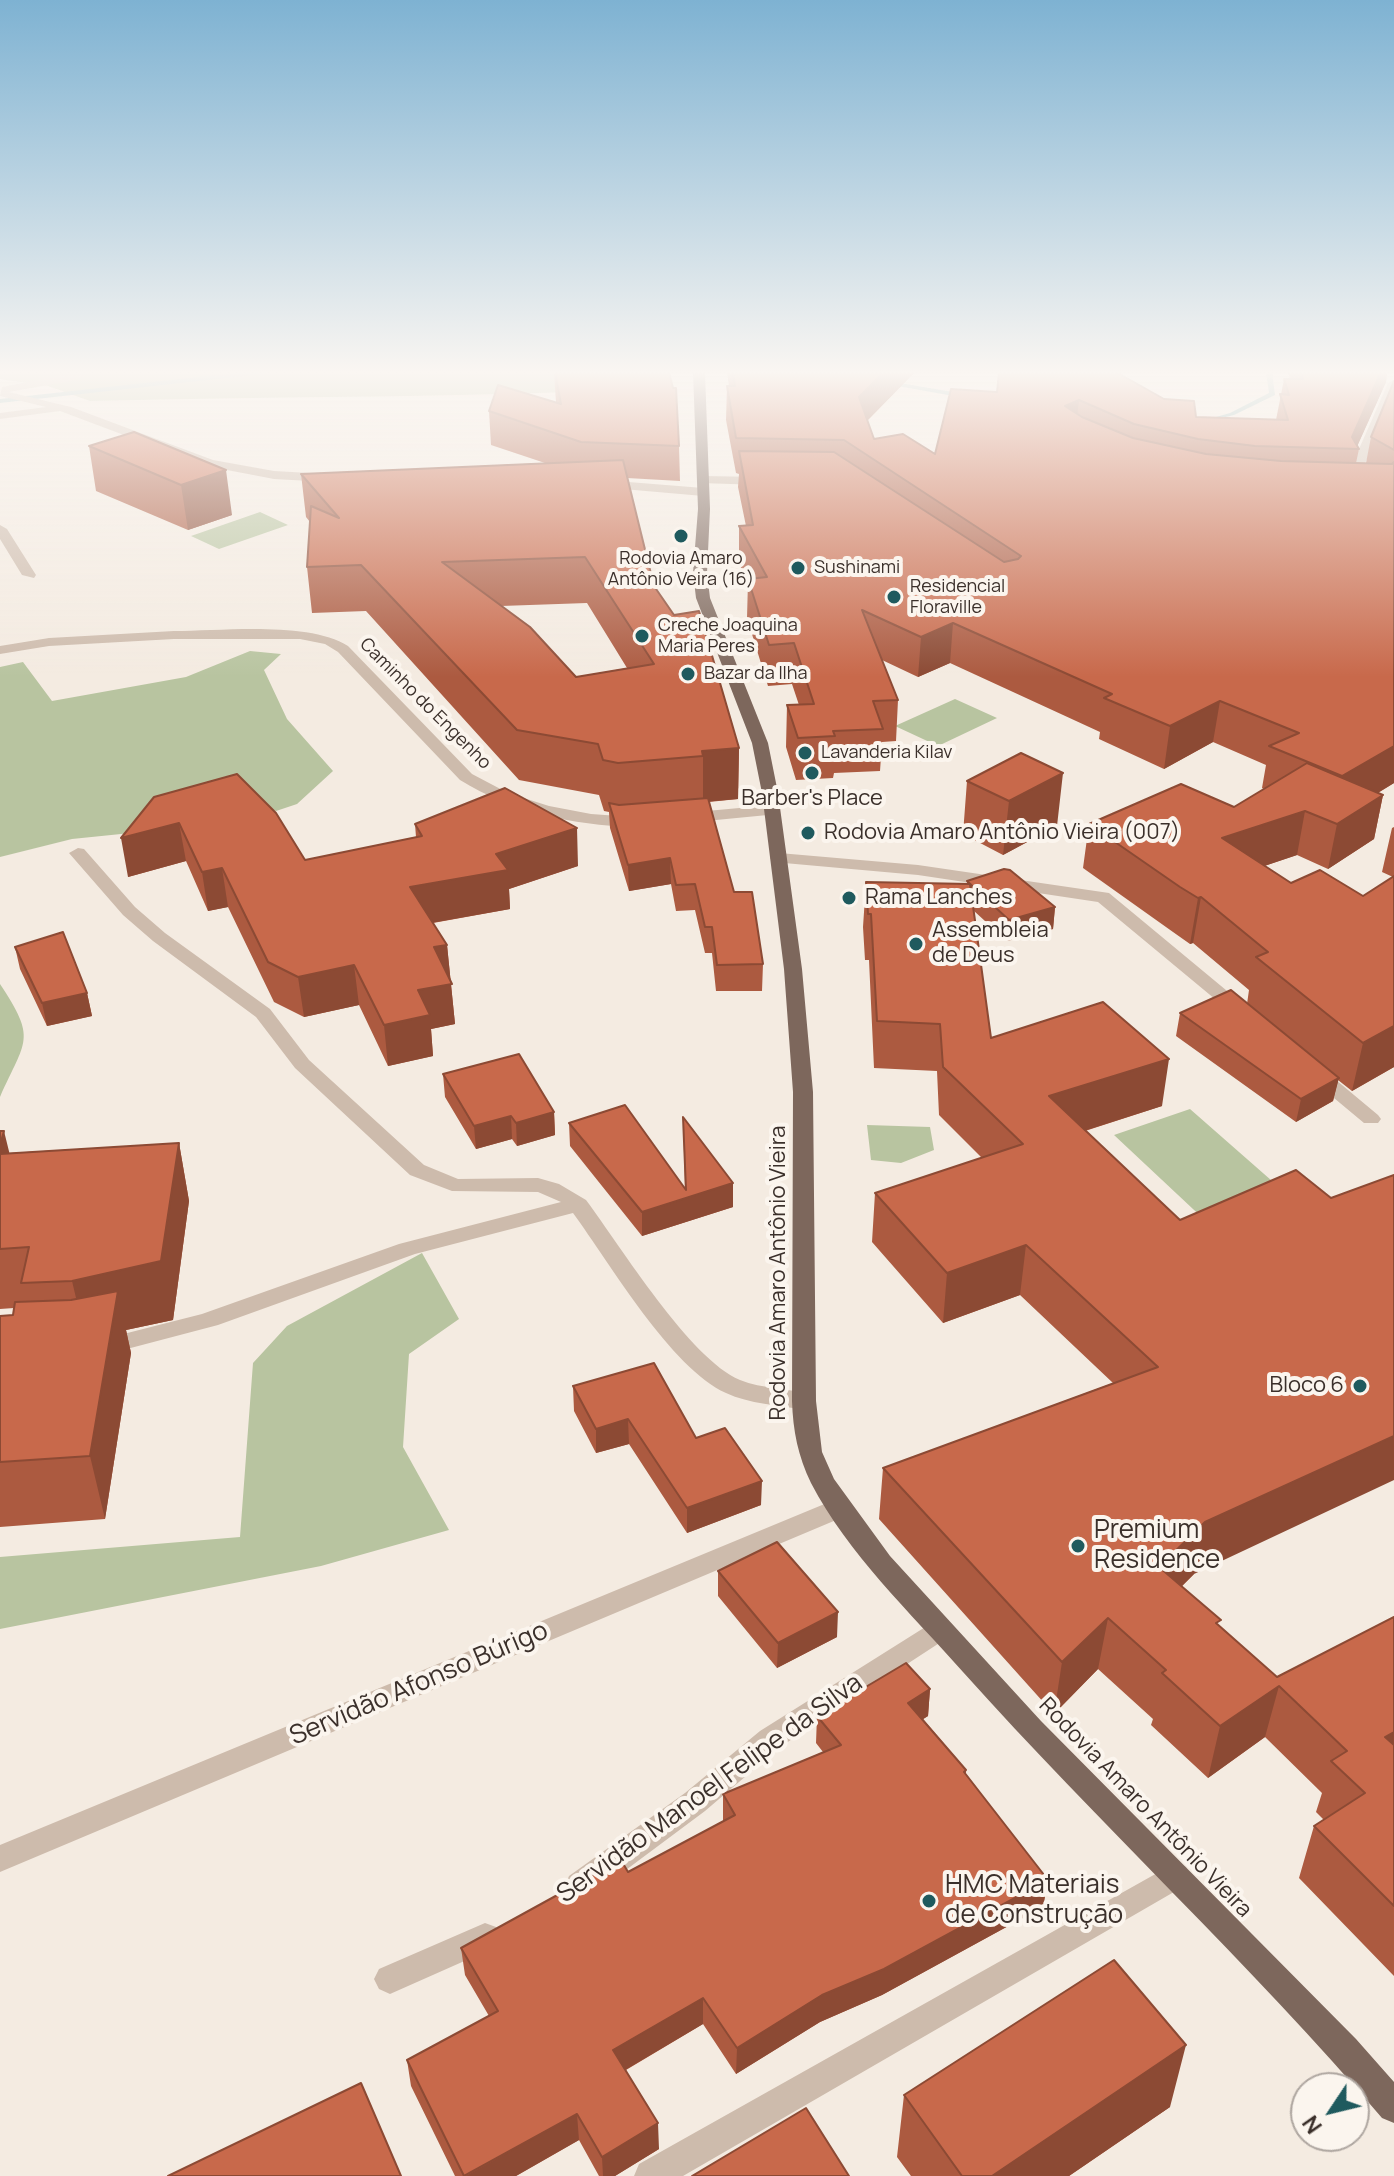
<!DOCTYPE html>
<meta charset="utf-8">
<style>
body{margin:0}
#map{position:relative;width:1394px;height:2176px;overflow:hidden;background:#f4ebe1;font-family:Manrope,sans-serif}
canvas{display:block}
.north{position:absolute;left:1290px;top:2072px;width:80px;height:80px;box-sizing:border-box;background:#fbf5ee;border:2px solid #aea6a0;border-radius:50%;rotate:235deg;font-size:22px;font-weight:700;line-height:32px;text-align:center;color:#3b302b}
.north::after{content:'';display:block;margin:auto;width:28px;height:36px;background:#1f5a5e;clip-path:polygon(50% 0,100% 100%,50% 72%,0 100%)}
</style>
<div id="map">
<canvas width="1394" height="2176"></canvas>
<div class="north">N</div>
</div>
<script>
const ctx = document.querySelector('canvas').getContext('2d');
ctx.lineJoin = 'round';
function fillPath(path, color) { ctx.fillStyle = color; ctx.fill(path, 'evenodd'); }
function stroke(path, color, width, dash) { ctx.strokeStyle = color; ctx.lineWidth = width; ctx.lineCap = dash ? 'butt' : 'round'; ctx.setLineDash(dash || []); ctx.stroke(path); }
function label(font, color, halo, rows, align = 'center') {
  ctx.font = font + ' Manrope,sans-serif'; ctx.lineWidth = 8; ctx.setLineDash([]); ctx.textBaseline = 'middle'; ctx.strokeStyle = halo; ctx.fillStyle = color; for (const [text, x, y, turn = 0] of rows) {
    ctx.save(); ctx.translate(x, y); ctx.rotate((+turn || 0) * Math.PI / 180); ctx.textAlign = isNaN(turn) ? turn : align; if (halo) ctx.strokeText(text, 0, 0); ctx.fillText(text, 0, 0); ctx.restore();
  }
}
fillPath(new Path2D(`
 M0,372H665L666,388C474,398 282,396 90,401L48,386L0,379Z
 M260,512L288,525L219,549L191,536Z
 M250,651L281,654L264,670L287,719L333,771L297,804L276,811L256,803L170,829L72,839L0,857V667L23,662L52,701L186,677Z
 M955,699L997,718L938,746L895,726Z
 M0,984C37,1040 26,1039 0,1097Z
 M1190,1109L1288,1195L1209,1224L1114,1135Z
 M867,1125L930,1127L934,1150L901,1163L871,1160Z
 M422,1253L459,1319L409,1354L403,1447L449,1530L321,1566L0,1629V1557L240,1537L253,1363L287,1326Z`), '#b8c4a0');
fillPath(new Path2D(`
 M243,372H265L262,374L0,403V399Z
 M1266,372H1272L1275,395L1234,415L1202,423V421L1230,413L1269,393Z
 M888,381L965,394L968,396L965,398L886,384L885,383Z`), '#7fb0b2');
fillPath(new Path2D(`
 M77,372H93L71,381L9,392L71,407L213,460L274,471L328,474L334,478L328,482L274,479L206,466L60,411L0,419V413L46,407L0,396L2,387Z
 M1394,380V396L1361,473L1371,482L1394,492V500L1363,488L1348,474L1388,383Z
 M703,476L763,477L769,481L763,485L699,483V477Z
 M604,480L703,488L709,492L703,496L600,487L598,484Z
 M0,525L7,529L36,575L34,578L22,575L0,539Z
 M174,631C222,631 309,621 348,646L472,774L508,793L549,806L591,814L633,817L641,822L633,827C573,825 512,812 460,780L338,652L325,644L300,639H174L49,646L0,654V646L49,638Z
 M772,805L780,810L778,814L685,823L677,818L685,813Z
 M78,848L84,849L135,907L165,933L270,1009L309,1060L424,1165L458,1179L538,1178L559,1184L586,1200C621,1247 690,1359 740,1380C762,1389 789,1388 812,1395L816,1401L812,1407L804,1410C779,1405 749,1404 726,1393C671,1368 611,1265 573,1213L415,1254L218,1325L104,1355L96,1353L92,1347L96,1341L202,1314L399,1244L561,1202L538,1192L452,1191L410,1175L295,1068L256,1017L153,941L123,915L69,853Z
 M779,853L918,865L1109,893L1250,1010L1247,1014H1233L1098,902L918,875L773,862L770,858Z
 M1317,1068L1324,1070L1378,1115L1381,1119L1378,1123H1364L1310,1078L1307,1074L1310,1070Z
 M839,1498L848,1501L852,1508L848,1515L0,1872V1845Z
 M938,1619L947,1622L951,1630L947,1638L780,1747L705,1811L591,1896L580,1899L569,1896L565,1886L569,1876L685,1793L760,1731Z
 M1175,1863L1186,1867L1190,1876L1186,1885L683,2176H634L639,2164Z
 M485,1923L496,1927L500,1937L496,1947L390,1994L379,1989L374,1979L379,1969Z`), '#cdbbac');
fillPath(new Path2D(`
 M693,372H705L710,509L707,573L710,598L768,743L778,793L802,969L813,1092L816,1401L822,1452L834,1479L890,1556L1041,1721L1356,2039L1394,2082V2123L1382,2118C1250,1963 1099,1824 963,1672C910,1612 848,1554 811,1483C798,1456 793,1431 792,1401L793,1092L784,969L762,793L752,743L696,598L693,573L698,509Z`), '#7d675c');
fillPath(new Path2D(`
 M554,372L679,446L680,481L627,478L654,586L739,748L738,799L709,802L734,892L763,964L762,991H716L712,953H705L695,910L676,911L671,884L629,891L610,828L609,812L604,811L599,795L519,780L366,611L312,613L307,567L310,522L306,517L301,474L545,463L491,445L489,411L556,403ZM587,603L627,668L576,677L501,606Z
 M727,372H915L867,421L874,439L935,454L997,392L999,372L1196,417L1276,420L1284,379H1290L1288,372H1387L1386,382L1357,446L1359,449L1356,463H1366L1371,437L1394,381V783L1378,793L1383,795L1374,839L1328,869L1297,855L1264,866L1291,883L1363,896L1393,877L1382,872L1392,828L1394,827V1067L1352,1091L1338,1080L1333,1101L1296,1122L1176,1036L1180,1013L1247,1004L1249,990L1193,943L1190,944L1173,932L1083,868L1089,824L1234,807L1264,789L1262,788L1266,765L1213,742L1164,769L1099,739L1100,732L950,663L918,677L882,660L898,700L896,741L882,742L880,771L834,773L833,778L796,780L786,747L787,705H799L792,684L768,686L747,618L748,581L739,564V526H746L738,487L739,474L736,473L726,420L727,386H729Z
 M134,432L232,515L188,530L96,491L89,446Z
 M1021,753L1057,826L1003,855L963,834L967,781Z
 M154,797L305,860L416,837L415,824L578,866L509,889L510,909L433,923L447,945L455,1024L431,1029L433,1056L388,1066L359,1005L304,1017L274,1002L228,907L208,911L186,861L128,877Z
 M967,881L1055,907L1053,929L1007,941L974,911L991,1038L1162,1106L1085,1131L1180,1220L1194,1574L1182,1586L1219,1626L1277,1677L1394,1617V1976L1299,1878L1314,1826L1324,1820L1316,1812L1322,1793L1265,1737L1208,1778L1151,1725L1153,1719L1098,1669L1054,1714L879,1519L883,1468L1113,1383L1020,1295L943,1323L872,1242L875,1193L982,1158L939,1115L937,1071L874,1068L869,960H865L863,927L866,882L967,884Z
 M15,947L87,993L92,1016L47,1026L20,969Z
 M443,1074L554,1112L555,1135L517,1146L512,1139L476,1149L445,1097Z
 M683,1117L733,1207L642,1236L570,1146L569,1123L685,1189Z
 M0,1131L9,1153L179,1143L189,1201L173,1320L126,1330L131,1353L105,1519L0,1527V1316L13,1315L14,1308L0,1309Z
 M573,1386L696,1438L761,1505L687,1533L629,1444L596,1453L574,1411Z
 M718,1571L837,1637L777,1668L718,1596Z
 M930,1689L928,1716L923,1719L966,1770V1774L1048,1880L1043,1907L882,1995L820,2022L736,2074L703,2024L626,2070L659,2149L615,2176H599L579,2140L516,2176H455L411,2086L407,2060L489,2016L465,1975L461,1948L628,1872L723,1821V1794L823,1752L816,1743L817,1716Z
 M904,2095L1170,2107L1069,2176H911L897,2157Z`), '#ac5a40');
fillPath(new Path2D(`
 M884,372H915L857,431L859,397Z
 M1381,372H1387L1386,382L1356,449L1352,437Z
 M1079,400L1075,434L1065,406Z
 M226,470L232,515L188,530L181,485Z
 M953,623L950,663L918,677L921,637Z
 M1220,701L1213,742L1164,769L1170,726Z
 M1394,746V783L1334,819L1342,776Z
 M739,748L738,799L703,802V756L702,751Z
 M1063,773L1057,826L1003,855L1009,801Z
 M1383,795L1374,839L1328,869L1337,824Z
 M1305,811L1297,855L1214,883L1222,838Z
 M179,823L186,861L128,877L121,838Z
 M577,828L578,866L509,889L510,909L414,926L410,887L496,854Z
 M670,858L671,884L629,891L628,865Z
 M222,868L228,907L208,911L202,872Z
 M1201,897L1193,943L1190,944L1198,898Z
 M1055,907L1053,929L1007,941L1009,920Z
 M447,945L455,1024L431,1029L433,1056L388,1066L384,1025L418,990L434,947Z
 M354,965L359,1005L304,1017L298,977Z
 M87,993L92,1016L47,1026L42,1003Z
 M1394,1026V1067L1352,1091L1363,1043Z
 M1169,1059L1162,1106L1043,1144L1049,1096Z
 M1339,1078L1333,1101L1296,1122L1301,1099Z
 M554,1112L555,1135L517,1146L516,1123Z
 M511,1116L512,1139L476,1149L474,1126Z
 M4,1131L18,1188L0,1163V1145Z
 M179,1143L189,1201L173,1320L126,1330L131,1353L105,1519L90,1456L86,1340L72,1281Z
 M733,1183V1207L642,1236V1212Z
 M1026,1245L1020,1295L943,1323L947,1273Z
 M628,1419L629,1444L596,1453V1429Z
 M1394,1436V1480L1194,1574L1149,1619L1159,1567L1205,1522Z
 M762,1481L761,1505L687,1533V1508Z
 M838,1612L837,1637L777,1668L778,1643Z
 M1108,1618L1098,1669L1054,1714L1062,1662Z
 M1279,1686L1265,1737L1208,1778L1220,1726Z
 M930,1689L928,1716L906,1730L908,1703Z
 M1394,1732V1774L1385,1737Z
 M1048,1880L1043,1907L882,1995L820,2022L736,2074L737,2048L822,1995Z
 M703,1998V2024L615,2076L613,2050Z
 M1186,2045L1170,2107L1069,2176H992Z
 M577,2114L579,2140L516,2176H466Z
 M658,2123L659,2149L615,2176H603L602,2157Z`), '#8c4a34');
const building = new Path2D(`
 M555,372H669L673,388H676L679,446L581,442L489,411L498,385L561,404Z
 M733,372H884L859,397L874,439L903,434L935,454L951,389L997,392L999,372H1116L1164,399L1194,401L1196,417L1288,420L1280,394L1289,395L1284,379H1303L1301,372H1381L1352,437L1359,449L1255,446L1198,439L1134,424L1079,400L1065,406L1082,417L1133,438L1206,454L1281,461L1392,464L1394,462V746L1342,776L1269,746L1299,733L1220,701L1170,726L1104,698L1112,694L953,623L921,637L862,610L898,700L873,701L883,729L833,731L835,736L798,738L787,705L814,704L794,643L769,645L748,579L767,577L739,526L753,525L739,451L834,452L1004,562L1018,559L1021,556L844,440L736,438L727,386H735Z
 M1394,381V450L1371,437Z
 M134,432L226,470L181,485L89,446Z
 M623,460L654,586L674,615L699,611L739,748L702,751L703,756L618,763L603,760L598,744L517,730L361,565L307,567L311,506L339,518L301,474ZM585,557L654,664L576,677L530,627L442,562Z
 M1021,753L1063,773L1009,801L967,781Z
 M1307,763L1383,795L1337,824L1305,811L1222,838L1291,883L1320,870L1363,896L1394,876V1026L1363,1043L1256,957L1268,952L1201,897L1198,898L1180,887L1089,824L1181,784L1234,807Z
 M237,774L276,813L305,860L422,836L415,824L505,788L577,828L496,854L508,870L410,887L447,945L434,947L452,984L418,990L430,1015L384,1025L354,965L298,977L268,962L222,868L202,872L179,823L121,838L154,797Z
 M708,798L734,892H752L763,964L717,965L712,927H705L695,884L676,885L670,858L628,865L609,803L619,805Z
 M1004,869L1010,870L1055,907L1009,920L967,881Z
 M866,882L970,884L991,1038L1103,1002L1169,1059L1049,1096L1180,1220L1296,1170L1331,1198L1394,1175V1436L1205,1522L1159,1567L1221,1620L1216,1623L1277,1677L1394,1617V1732L1385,1737L1394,1745V1906L1314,1826L1365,1793L1331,1761L1347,1751L1279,1686L1220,1726L1162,1673L1166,1670L1108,1618L1062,1662L883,1468L1158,1367L1026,1245L947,1273L875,1193L1023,1144L943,1067L940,1024L877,1021L871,914H868Z
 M63,932L87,993L42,1003L15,947Z
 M1231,990L1339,1078L1301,1099L1180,1013Z
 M519,1054L554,1112L516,1123L511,1116L474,1126L443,1074Z
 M625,1105L686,1190L683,1117L733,1183L642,1212L569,1123Z
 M0,1131H4L0,1145Z
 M179,1143L161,1261L72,1281L21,1283L29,1247L0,1249V1154Z
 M118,1291L90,1456L0,1462V1316L13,1315L15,1302L71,1300Z
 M654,1363L696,1438L725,1428L762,1481L687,1508L628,1419L596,1429L573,1386Z
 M777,1542L838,1612L778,1643L718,1571Z
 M906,1663L930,1689L908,1703L966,1770L964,1772L1048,1880L884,1969L822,1995L737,2048L703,1998L613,2050L658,2123L602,2157L577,2114L464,2176L407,2060L498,2011L461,1948L621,1860L628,1872L735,1815L723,1794L841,1745L817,1716Z
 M1114,1960L1186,2045L992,2176H962L904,2095Z
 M361,2083L401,2176H168Z
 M806,2108L849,2176H692Z`);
fillPath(building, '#c8694b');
stroke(building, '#8c4a34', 2);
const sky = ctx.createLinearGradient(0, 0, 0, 677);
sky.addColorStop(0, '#7eb2d2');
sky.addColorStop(0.55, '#faf6f2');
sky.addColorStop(1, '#faf6f200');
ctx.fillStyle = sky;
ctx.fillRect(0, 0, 1394, 677);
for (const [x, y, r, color] of [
 [681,536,8,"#1f5a5e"],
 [798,568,8,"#1f5a5e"],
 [894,597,8,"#1f5a5e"],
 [642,636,8,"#1f5a5e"],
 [688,674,8,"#1f5a5e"],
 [805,753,8,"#1f5a5e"],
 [812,773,8,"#1f5a5e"],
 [808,833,8,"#1f5a5e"],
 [849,898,8,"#1f5a5e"],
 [916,944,8,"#1f5a5e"],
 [1360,1386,8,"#1f5a5e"],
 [1078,1546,8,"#1f5a5e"],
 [929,1901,8,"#1f5a5e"]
]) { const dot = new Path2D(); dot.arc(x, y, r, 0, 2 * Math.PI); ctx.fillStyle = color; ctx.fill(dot); stroke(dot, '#fbf5ee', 3); }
label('18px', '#3b302b', '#fbf5ee', [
 ["Rodovia Amaro",681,559,"center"],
 ["Antônio Veira (16)",681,580,"center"],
 ["Sushinami",814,568],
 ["Residencial",910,587],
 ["Floraville",910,608],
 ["Creche Joaquina",658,626],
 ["Maria Peres",658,647],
 ["Bazar da Ilha",704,674],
 ["Lavanderia Kilav",821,753]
], 'left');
label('18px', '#3b302b', '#fbf5ee', [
 ["Caminho do Engenho",425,704,45]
]);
label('22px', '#3b302b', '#fbf5ee', [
 ["Barber's Place",812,799,"center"],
 ["Rodovia Amaro Antônio Vieira (007)",824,833],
 ["Rama Lanches",865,898],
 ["Assembleia",932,931],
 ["de Deus",932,956],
 ["Bloco 6",1344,1386,"right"]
], 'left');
label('22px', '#3b302b', '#fbf5ee', [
 ["Rodovia Amaro Antônio Vieira",779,1273,-90],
 ["Rodovia Amaro Antônio Vieira",1145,1808,46]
]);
label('26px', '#3b302b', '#fbf5ee', [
 ["Premium",1094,1531],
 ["Residence",1094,1561],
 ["HMC Materiais",945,1886],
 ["de Construção",945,1916]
], 'left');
label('26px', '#3b302b', '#fbf5ee', [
 ["Servidão Afonso Búrigo",419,1684,-23],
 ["Servidão Manoel Felipe da Silva",710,1789,-36]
]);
</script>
